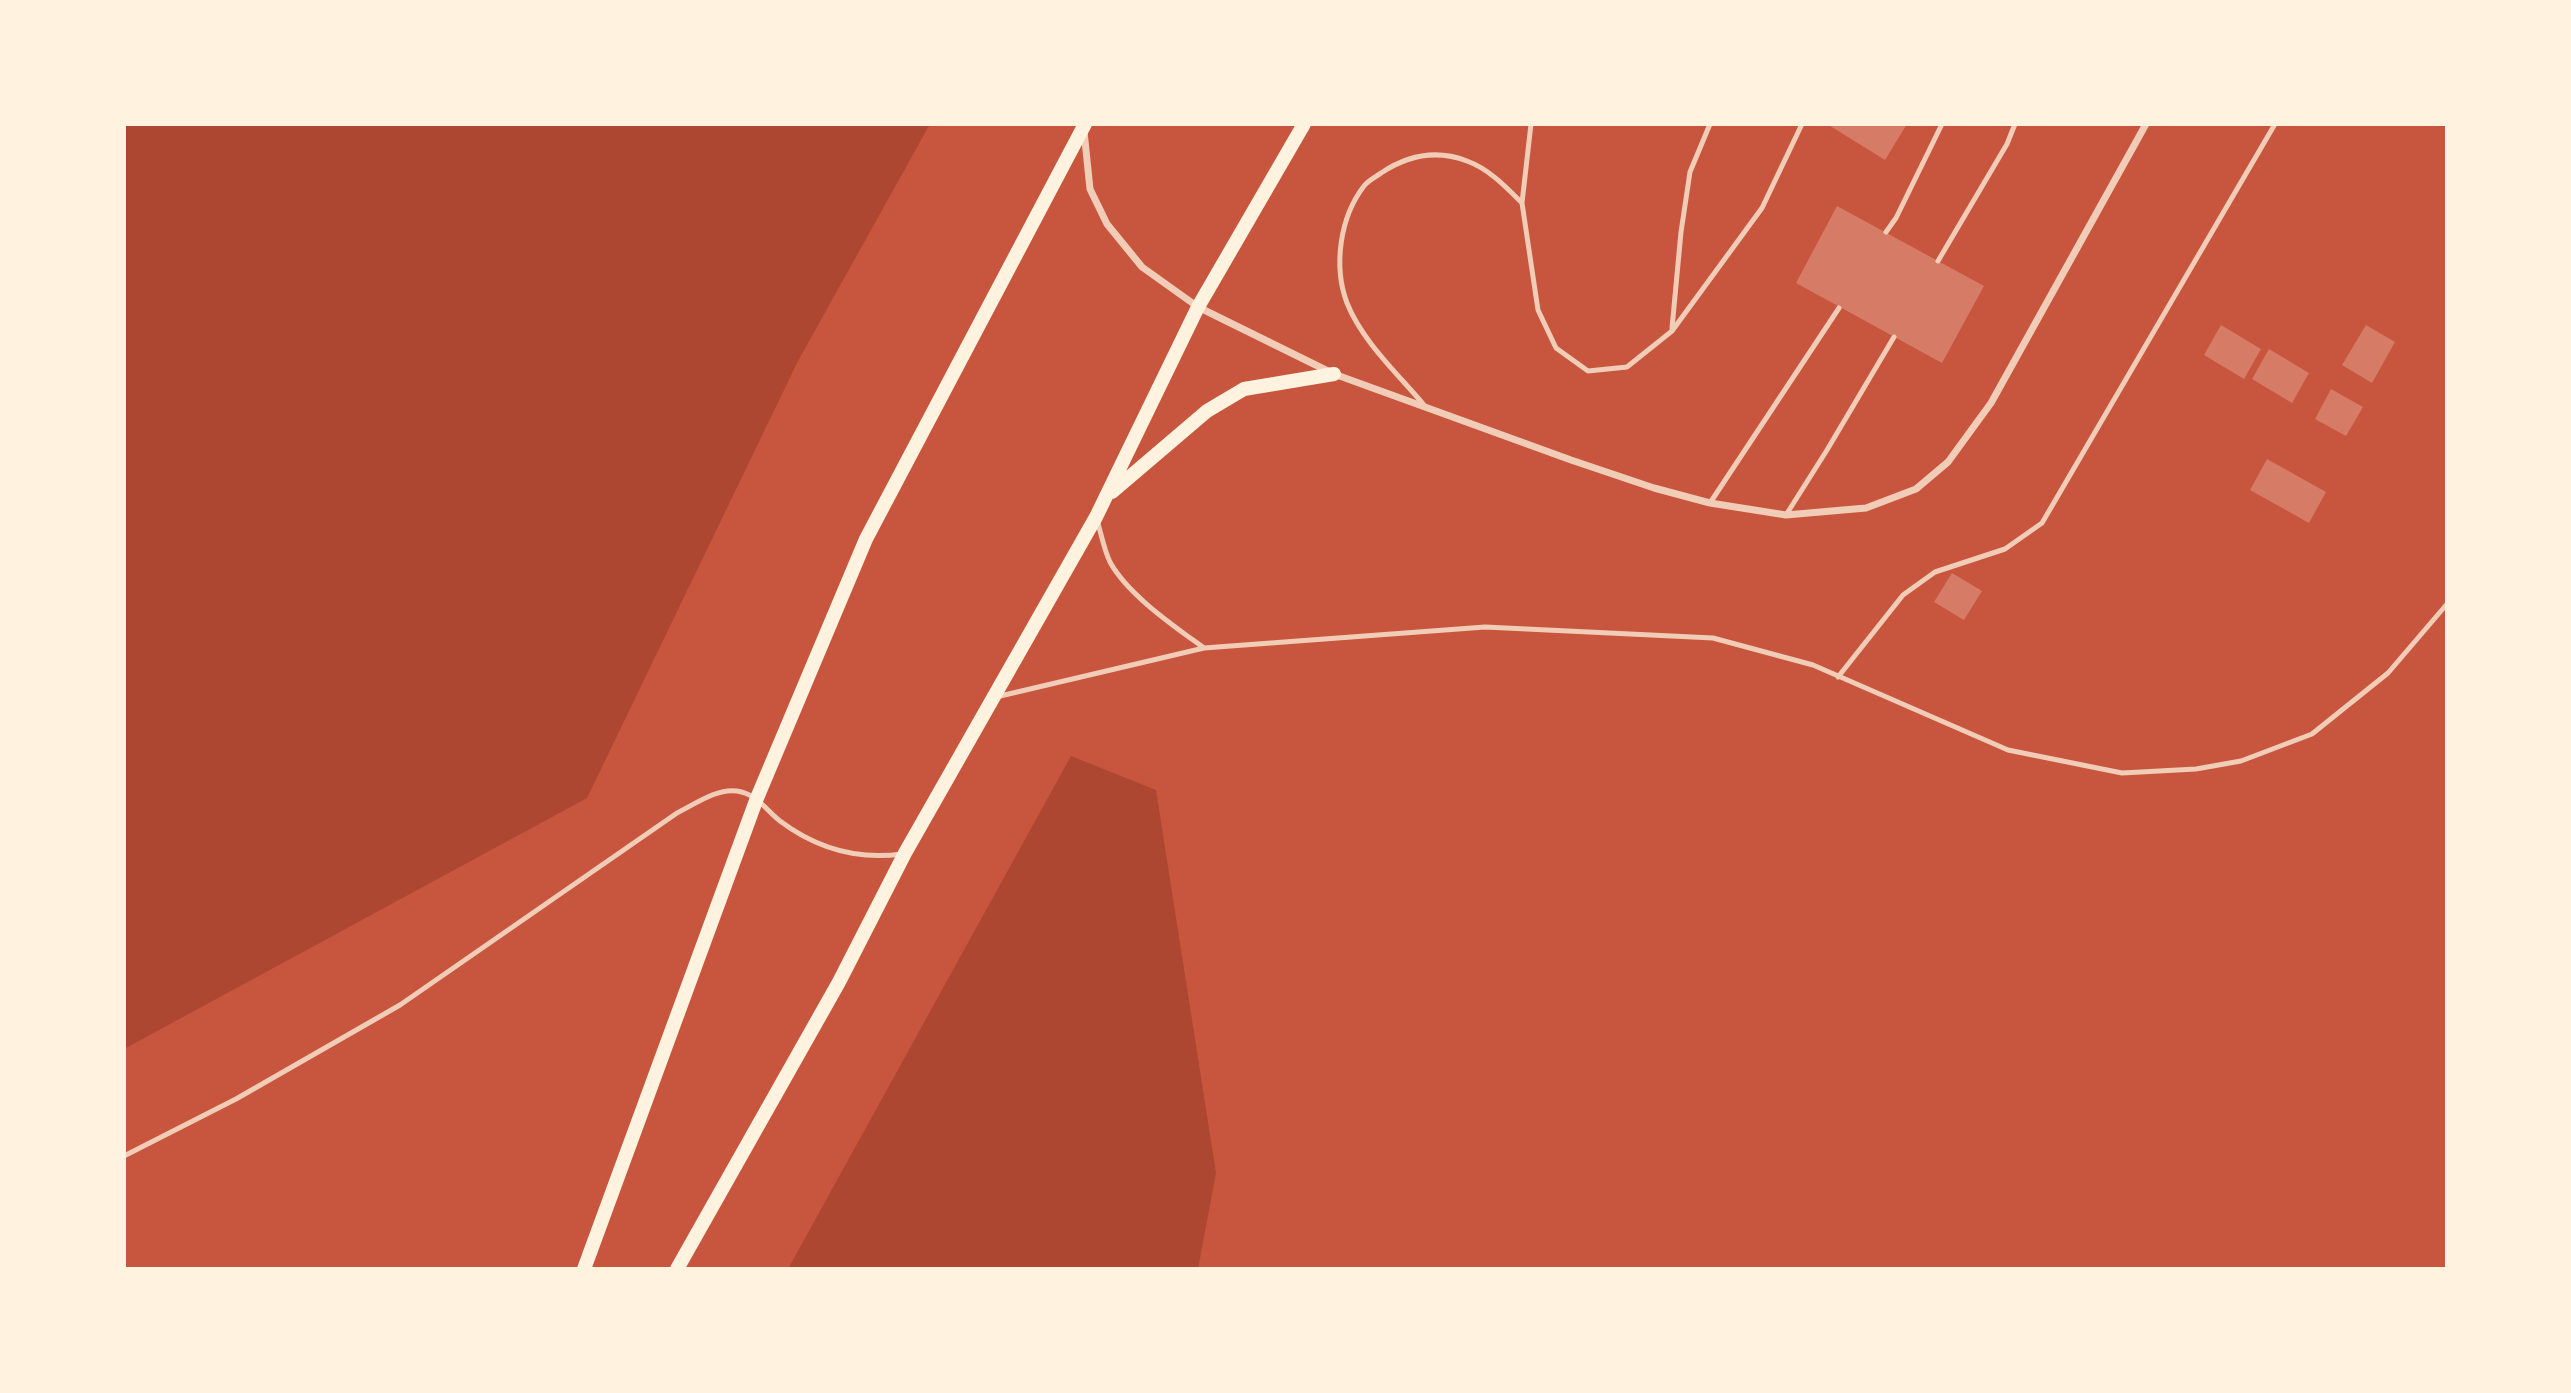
<!DOCTYPE html>
<style>
body{margin:0}
#map{position:relative;width:2571px;height:1393px;overflow:hidden;background:#c8553d;font-family:"IBM Plex Serif",serif}
canvas{display:block}
.frame{position:absolute;inset:0;border:126px solid #fff3e0;pointer-events:none}
</style>
<div id="map">
<canvas width="2571" height="1393"></canvas>
<div class="frame"></div>
</div>
<script>
const ctx = document.querySelector('canvas').getContext('2d');
ctx.lineJoin = 'round';
function fillPath(path, color) { ctx.fillStyle = color; ctx.fill(path, 'evenodd'); }
function stroke(path, color, width, dash) { ctx.strokeStyle = color; ctx.lineWidth = width; ctx.lineCap = dash ? 'butt' : 'round'; ctx.setLineDash(dash || []); ctx.stroke(path); }
fillPath(new Path2D(`
 M124,124H930L798,361L587,798L124,1049Z
 M1071,756L1156,790L1216,1173L1198,1269H788Z`), '#ae4732');
fillPath(new Path2D(`
 M1827,124H1907L1885,160Z
 M1837,206L1984,286L1942,363L1796,283Z
 M2221,325L2261,349L2244,379L2204,355Z
 M2366,325L2395,342L2372,383L2342,365Z
 M2269,349L2309,373L2292,403L2252,379Z
 M2331,389L2363,407L2346,436L2315,419Z
 M2267,459L2326,492L2309,523L2250,490Z
 M1952,573L1982,591L1964,620L1934,602Z`), '#d67c66');
stroke(new Path2D(`
 M1531,124L1522,203L1538,310L1556,348L1588,371L1627,367L1672,331L1762,208L1802,124
 M1886,232L1896,218L1942,124
 M1938,261L2007,144L2015,124
 M1672,328L1681,232L1690,172L1710,124
 M1424,405C1398,374 1362,341 1347,303C1333,266 1340,217 1364,186C1369,180 1376,177 1381,173C1408,155 1436,149 1467,161C1489,169 1506,187 1522,203
 M1710,503L1839,308
 M1786,515L1827,450L1894,337
 M1097,520C1101,533 1104,550 1110,562C1128,595 1174,626 1204,648
 M1838,677L1903,595L1935,572L2005,549L2042,523L2275,124
 M996,697L1204,648L1485,627L1713,638L1813,665L2008,750L2122,773L2196,769L2241,761L2312,734L2388,673L2447,604
 M124,1156L236,1099L400,1005L677,813C695,804 717,788 737,791C757,794 766,810 780,821C816,848 858,860 902,854`), '#f1ccb7', 5);
stroke(new Path2D(`
 M1084,131L1090,189L1107,224L1142,267L1198,307L1334,374L1571,460L1654,488L1710,503L1786,515L1866,508L1916,489L1948,462L1991,403L2146,124`), '#f1ccb7', 7);
stroke(new Path2D(`
 M1112,492L1207,411L1244,389L1334,374
 M584,1269L757,798L866,539L1085,124
 M677,1269L839,982L905,853L1096,517L1198,307L1304,124`), '#fff3e0', 14);
</script>
